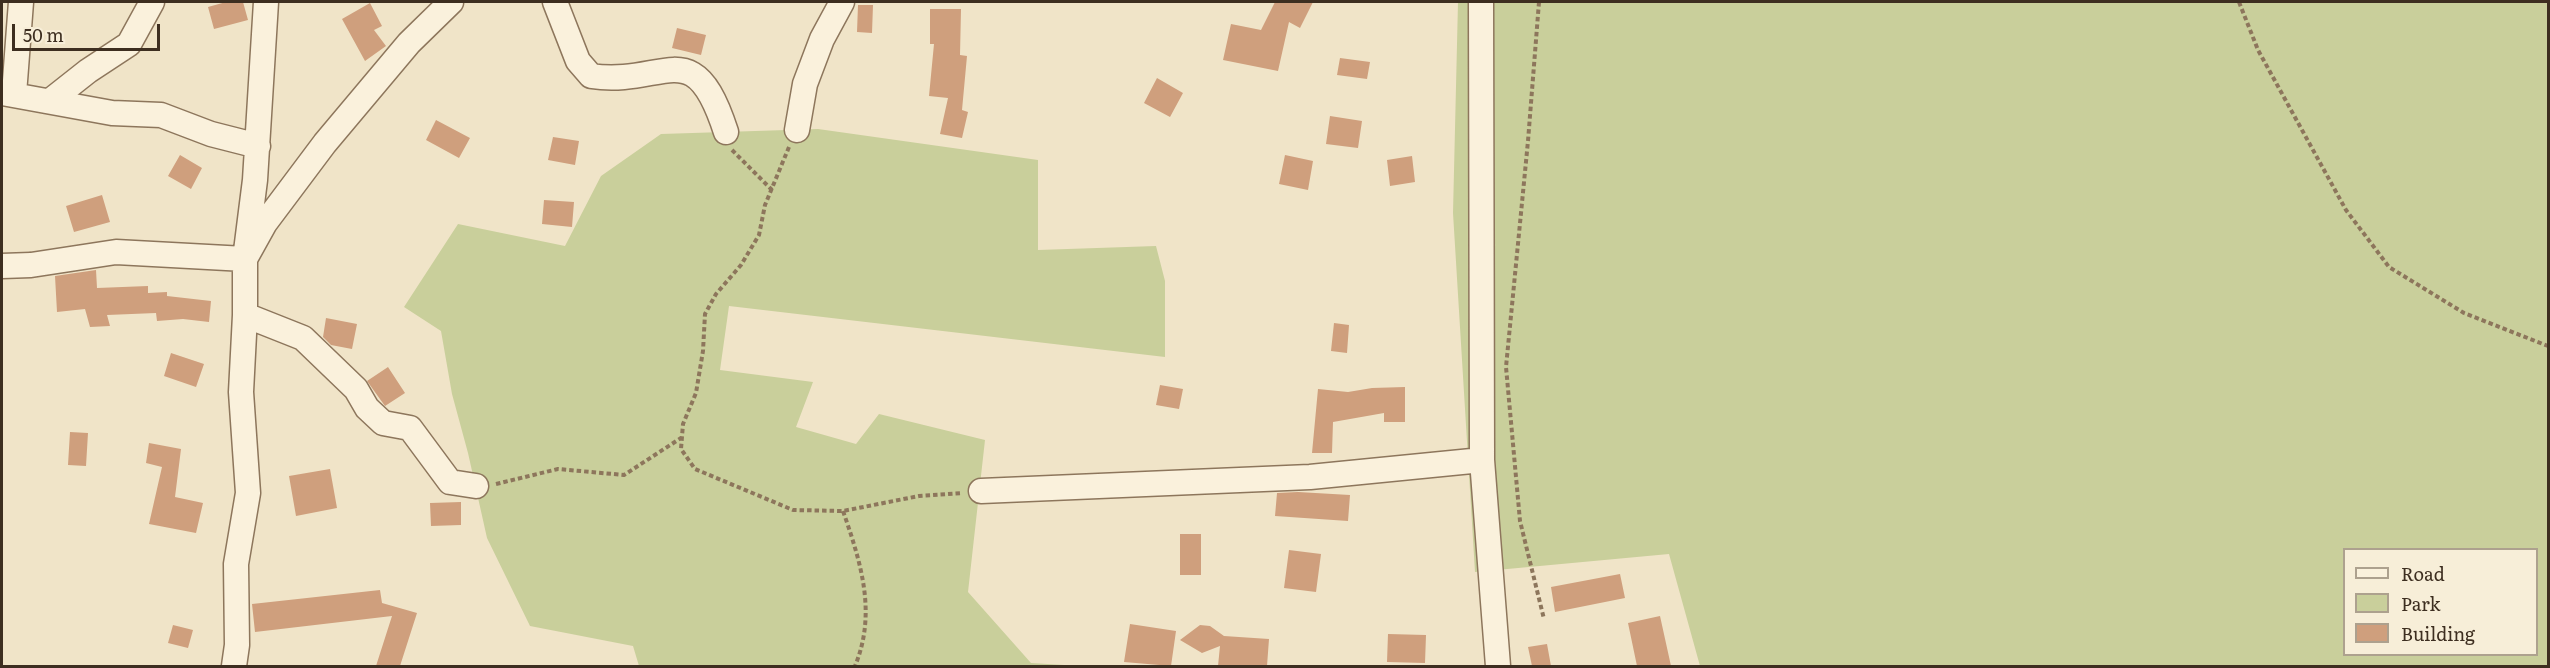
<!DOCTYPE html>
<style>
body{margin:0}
#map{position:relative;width:2550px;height:668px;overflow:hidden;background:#f0e4c8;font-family:Literata,serif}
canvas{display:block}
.frame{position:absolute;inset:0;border:3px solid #3d2e20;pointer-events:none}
.legend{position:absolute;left:2343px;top:548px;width:195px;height:108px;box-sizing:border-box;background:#f7eed8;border:2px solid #ada18e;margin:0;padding:8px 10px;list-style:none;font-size:18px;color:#3d2e20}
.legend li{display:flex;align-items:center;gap:12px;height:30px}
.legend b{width:30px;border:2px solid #ada18e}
.scale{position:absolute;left:12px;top:24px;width:148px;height:27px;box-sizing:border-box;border:3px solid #3d2e20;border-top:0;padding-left:8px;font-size:18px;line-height:21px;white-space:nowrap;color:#3d2e20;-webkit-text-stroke:4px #f7eed8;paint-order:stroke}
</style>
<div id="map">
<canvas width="2550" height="668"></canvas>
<div class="frame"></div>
<ul class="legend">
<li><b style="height:8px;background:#faf1dc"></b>Road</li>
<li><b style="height:16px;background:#c9cf9b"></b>Park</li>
<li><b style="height:16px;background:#cf9f7d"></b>Building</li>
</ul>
<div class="scale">50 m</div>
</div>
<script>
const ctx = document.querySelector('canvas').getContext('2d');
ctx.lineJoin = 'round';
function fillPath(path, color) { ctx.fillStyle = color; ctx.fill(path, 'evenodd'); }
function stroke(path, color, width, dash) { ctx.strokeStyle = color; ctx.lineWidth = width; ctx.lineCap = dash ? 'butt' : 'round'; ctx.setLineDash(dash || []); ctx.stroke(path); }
fillPath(new Path2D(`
 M1458,2H2548V666H1700L1669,554L1475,572L1453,213ZM2344,550H2536V654H2344Z
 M818,129L1038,160V250L1156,246L1165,281V357L729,306L720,370L813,382L796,427L856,444L879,414L985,440L968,592L1031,663L1081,666H639L633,646L530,626L487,538L468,453L452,394L441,331L404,307L458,224L565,246L601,176L661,134Z`), '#c9cf9b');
fillPath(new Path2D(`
 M226,2H243L248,20L214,29L208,7Z
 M1275,2H1313L1300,28L1289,22L1278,71L1223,60L1231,24L1261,30Z
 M370,3L382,26L374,30L386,46L365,61L342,19Z
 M858,5H873L872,33L857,32Z
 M930,9H961L960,55L967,56L962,110L968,112L962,138L940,134L948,98L929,96L934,44H930Z
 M677,28L706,35L701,55L672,48Z
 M1340,58L1370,62L1367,79L1337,75Z
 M1157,78L1183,93L1170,117L1144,103Z
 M1330,116L1362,121L1358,148L1326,144Z
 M436,120L470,138L459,158L426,140Z
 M553,137L579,141L575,165L548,160Z
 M180,155L202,168L191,189L168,176Z
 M1285,155L1313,161L1308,190L1279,184Z
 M1412,156L1415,182L1390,186L1387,160Z
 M102,195L110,222L74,232L66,206Z
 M544,200L574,202L572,227L542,224Z
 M96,270L97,288L148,286V293L167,292V296L211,301L209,322L183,319L157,321L156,313L107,315L110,326L90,327L85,309L57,312L55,276Z
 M326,318L357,324L352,349L331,345L323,337Z
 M1334,323L1349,325L1347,353L1331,351Z
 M171,353L204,364L196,387L164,376Z
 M388,367L405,393L385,406L367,381Z
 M1160,385L1183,389L1179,409L1156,405Z
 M1405,387V422H1384V413L1333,422L1332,453H1312L1318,389L1348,392L1372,388Z
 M70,432L88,433L86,466L68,465Z
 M149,443L181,449L175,497L203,503L196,533L149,524L162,467L146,463Z
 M330,469L337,508L296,516L289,476Z
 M1298,492L1350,495L1348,521L1275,516L1277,493Z
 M461,502V525L431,526L430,503Z
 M1180,534H1201V575H1180Z
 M1289,550L1321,554L1316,592L1284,588Z
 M1620,574L1625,598L1555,612L1551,587Z
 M380,590L382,603L417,613L400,666H376L392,616L255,632L252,604Z
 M1660,616L1671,666H1637L1628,623Z
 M1130,624L1176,631L1171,666L1124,662Z
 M173,625L193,630L188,648L168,643Z
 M1200,625L1210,626L1224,636L1269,639L1267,666H1218L1220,646L1202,653L1180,640Z
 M1388,634L1426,635L1425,663L1387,662Z
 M1547,644L1551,666H1532L1528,647Z`), '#cf9f7d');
const street = new Path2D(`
 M555,2L578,61L591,76C666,87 693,30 726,132
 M1481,2L1482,460L1498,666
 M2,93L112,113L161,115L211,134L258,146
 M14,94L21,2
 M50,101L88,71L129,44L152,2
 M797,130L805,84L822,39L842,2
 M2,266L31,265L116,252L245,259L265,223L325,143L409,43L451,2
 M245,315L303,338L356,389L367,408L383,423L410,428L450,482L476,486
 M981,491L1310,477L1482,460
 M234,666L237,645L236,564L248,493L241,392L245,315V259L255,180L266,2`);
stroke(street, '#8d765c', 27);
stroke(new Path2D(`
 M1539,2L1528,141L1506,367L1520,521L1544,619
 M2239,2L2258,50L2346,210L2389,267L2464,313L2548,346
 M789,147L765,205L759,235L741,265L716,294L705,314L703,351L696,393L683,424L681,449L695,469L793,510L843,511L919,496L962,493
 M732,150L772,190
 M496,484L558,469L624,475L681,438
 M843,511C861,563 877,613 855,666`), '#8d765c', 4, [4.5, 3]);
stroke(street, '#faf1dc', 24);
</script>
